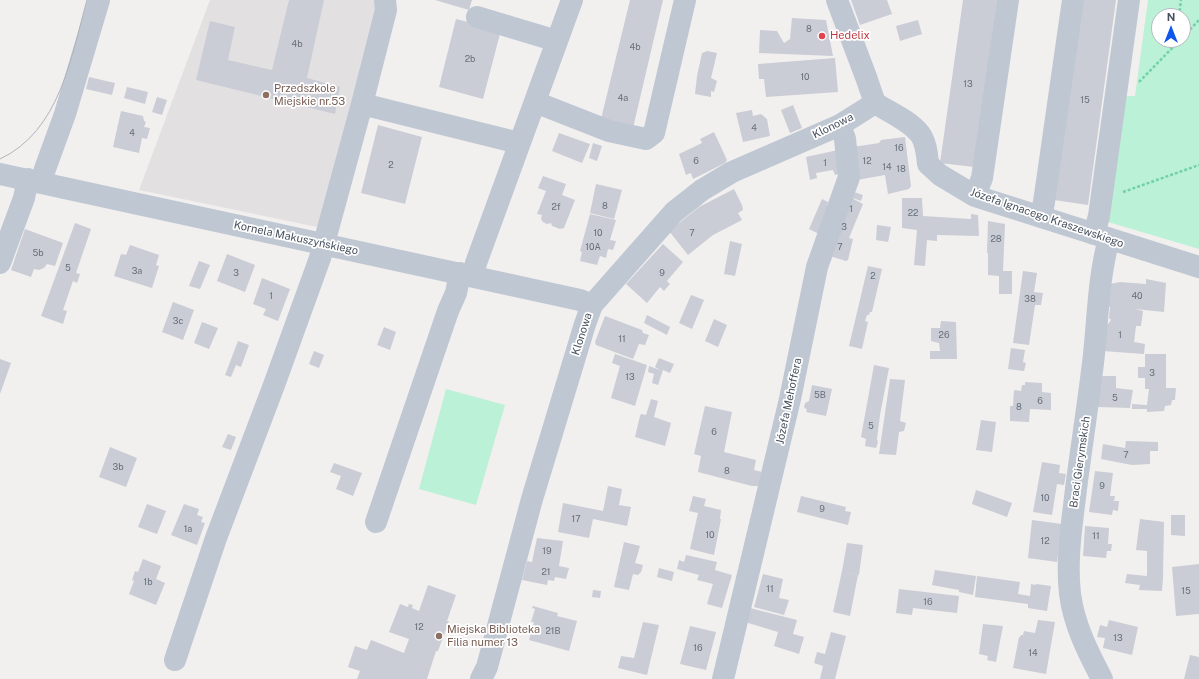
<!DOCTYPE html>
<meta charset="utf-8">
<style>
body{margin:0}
#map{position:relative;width:1199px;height:679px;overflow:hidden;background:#f2efef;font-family:"Public Sans",sans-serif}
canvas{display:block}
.north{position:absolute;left:1151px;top:8px;width:40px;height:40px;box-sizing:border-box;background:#fff;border:1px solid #b5b9be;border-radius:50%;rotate:0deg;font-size:11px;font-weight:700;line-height:16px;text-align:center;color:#46505d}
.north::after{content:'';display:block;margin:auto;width:14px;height:18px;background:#0f56eb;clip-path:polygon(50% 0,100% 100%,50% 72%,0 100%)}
</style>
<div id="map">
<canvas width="1199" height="679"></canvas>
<div class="north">N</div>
</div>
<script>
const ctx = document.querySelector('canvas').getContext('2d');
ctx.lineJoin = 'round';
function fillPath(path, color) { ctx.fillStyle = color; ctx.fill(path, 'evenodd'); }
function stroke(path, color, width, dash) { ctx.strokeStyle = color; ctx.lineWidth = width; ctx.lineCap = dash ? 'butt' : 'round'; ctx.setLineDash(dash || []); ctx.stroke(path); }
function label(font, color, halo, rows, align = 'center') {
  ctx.font = font + ' "Public Sans",sans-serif'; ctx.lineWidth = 3.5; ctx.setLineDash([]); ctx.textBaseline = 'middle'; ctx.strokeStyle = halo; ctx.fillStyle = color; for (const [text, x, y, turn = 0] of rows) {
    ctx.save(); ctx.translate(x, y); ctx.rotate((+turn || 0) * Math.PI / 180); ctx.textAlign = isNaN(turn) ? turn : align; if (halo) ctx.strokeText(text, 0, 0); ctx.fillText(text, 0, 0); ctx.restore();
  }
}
fillPath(new Path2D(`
 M210,0H382L322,228L139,190Z`), '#e3e0e1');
fillPath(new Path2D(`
 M1148,0H1199V249L1108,222L1124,96H1135ZM1159,16H1183V40H1159Z
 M446,389L505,405L476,505L419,489Z`), '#bbf1d6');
fillPath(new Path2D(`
 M289,0H324L307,78L340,87L335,114L196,80L210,21L235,27L228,60L272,70Z
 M435,0H472L469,10Z
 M630,0H663L633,128L601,119Z
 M851,0H887L892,14L860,25Z
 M963,0H997L974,167L940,163Z
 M1082,0H1116L1088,205L1054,200Z
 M792,18L826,20L833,56L759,53L760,30L777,31L784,43L790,39Z
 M456,19L501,30L483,99L439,87Z
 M918,20L922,34L900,41L896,26Z
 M707,51L717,53L711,78L717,81L714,92L711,91V97L695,94L697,76L702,53Z
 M835,58L838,92L766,97L764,79H759L758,64Z
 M89,77L115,83L112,95L86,89Z
 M127,87L148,92L145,104L124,98Z
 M157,97L167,100L162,115L152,112Z
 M793,105L802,128L790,133L781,110Z
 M752,110L753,116L761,114L767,119L770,136L743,142L736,113Z
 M121,111L143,116L144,121L146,122L144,127L150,128L147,139L142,138L139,153L113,147Z
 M378,125L422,137L405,204L361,193Z
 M714,132L727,160L725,163L693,179L691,173L686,175L679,154L702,143L700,139Z
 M559,133L590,144L582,163L552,151Z
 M905,137L911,186L909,189L888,194L885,175L857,180L853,147L879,143L881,140Z
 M593,143L602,146L597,161L589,158Z
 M838,150L844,173L835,175L833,170L816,173L817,178L810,180L806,157Z
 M543,176L566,184L562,195L575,200L564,228L560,229L552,226L551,223L547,224L543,222L541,219L542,215L537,214L546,191L538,188Z
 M596,184L622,190L614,219L590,213Z
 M734,189L742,205L743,210L738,213L742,220L713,235L688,255L669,231L699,207Z
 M851,191L863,195L861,201L850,197L863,204L849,238L853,239L848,260L846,261L826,255Z
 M902,198H922L923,216L971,219V214L978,215L979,236L937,235V241L927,240L925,266L914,265L917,230L902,228Z
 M822,199L828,202L827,206L830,208L819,234L809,229Z
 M590,214L616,220L610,240L616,241L613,250L608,249L606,258L600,256L597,265L580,261L582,252L580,251Z
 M988,221L1005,224L1003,271H1012V294H999V276L988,275V253H987Z
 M75,223L91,229L76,273L80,274L77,283L73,281L63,310L67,311L63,324L41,316Z
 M877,225L891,227L888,242L876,240Z
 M25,229L63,243L55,266L47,264L44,268L39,270L34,269L31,277L11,270Z
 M730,241L742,244L735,276L724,274Z
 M663,244L683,262L667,281L670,284L664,291L660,287L647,303L626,284Z
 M130,245L159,255L156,265L159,266L152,288L114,276L121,254L126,255Z
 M227,254L255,265L245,292L217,281Z
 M199,261L210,265L200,289L189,286Z
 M868,266L882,269L872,312H870L869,315H867L865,321L868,322L862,349L849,346Z
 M1023,271L1037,273L1034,292L1043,293L1041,305H1035L1029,345L1013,343Z
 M262,278L290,289L278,321L263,315L266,309L253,304Z
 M1146,279L1166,283L1164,312L1135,309L1143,311L1141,326H1136L1134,342L1145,344L1144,354L1103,351L1105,328L1111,320L1109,318L1110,307H1108L1110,284L1120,282L1146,284Z
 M691,295L704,300L692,329L679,323Z
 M173,302L194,310L183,340L162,332Z
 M647,315L670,327L667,335L644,323Z
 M605,316L642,330L643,333L649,335L645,345L639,344L633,359L596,345L595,342Z
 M714,319L727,325L718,347L705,341Z
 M941,321L956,322L957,359H930V351H940L939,343L931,341V328H940Z
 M202,322L218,328L209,349L194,343Z
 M384,327L396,332L390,350L377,345Z
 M238,341L249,345L241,367L236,365L231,377L225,375Z
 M1011,348L1025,350L1023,362L1026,363L1024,371L1008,369Z
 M314,351L324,355L319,368L309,364Z
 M615,354L647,365L635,406L611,398L620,366L612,363Z
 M1145,354H1166V388H1176L1175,400H1172L1171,405L1165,406L1164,411L1147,412V409H1132V404L1147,405L1149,389H1145V378H1138V367H1145Z
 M659,358L674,364L670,373L663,370L658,385L652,383L654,374L648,372L649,366L660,370L655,367Z
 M0,359L11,363L0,394Z
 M874,365L889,368L880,415L877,439L878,442L876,448L865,446L866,439L861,437Z
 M1100,376H1116V388L1133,390L1130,408L1097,407Z
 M890,379L905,380L900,421L906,423L904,431L899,432L896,455L879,454Z
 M1025,382L1042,383V392L1051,393V410L1030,409L1029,422L1010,421V406H1013L1014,390L1021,391L1022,385H1025Z
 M812,385L832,389L826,416L806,412L807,410L804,407L805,403L809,401Z
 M651,399L658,401L654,417L671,423L665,446L635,437L640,416L641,414L646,415Z
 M705,406L732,412L724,452L756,460L754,470L766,473L763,486H752L698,472L701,456L694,454Z
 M981,420L996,422L992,452L976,450Z
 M228,434L236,437L231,450L222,447Z
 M1126,441L1158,442V451H1150V464L1132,465L1101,459L1103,444L1125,448Z
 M110,447L137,458L126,487L99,477Z
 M1042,462L1060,465L1059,473L1066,474L1064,485L1057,484L1052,515L1033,512Z
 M334,463L362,473L353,496L336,489L341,476L330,472Z
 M1095,471L1113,473L1110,496H1115L1114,501H1119L1118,511L1113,510L1112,515L1089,512Z
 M608,486L622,489L619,505L631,507L627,526L593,519L589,538L558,532L563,503L603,511Z
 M976,490L1012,503L1007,517L972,504Z
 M693,496L706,499L704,506L721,510L720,519H721L714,555L690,549L698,513L689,511Z
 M801,496L846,507L845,511L851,512L848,525L797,512Z
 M147,504L166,511L157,534L138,527Z
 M184,504L199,509L197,515L203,517L201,522L205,523L197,545L171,535Z
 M1171,515H1185V536L1171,535Z
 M1140,519L1164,522L1163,578L1162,591L1139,590L1140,585L1125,583L1127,574L1147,576V551L1136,550Z
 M1032,520L1062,524L1057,562L1028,558Z
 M1085,526L1109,528L1108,544H1112L1111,551H1107L1106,558L1083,556Z
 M537,538L563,541L559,566L569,568L566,579L555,577L554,581L548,580L547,585L522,580L527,561L532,562Z
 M624,542L640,546L635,563L643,565L641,572L638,575L633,574L629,590L614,587Z
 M847,543L863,545L859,575L842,571Z
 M686,555L717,562L715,570L732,575L722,608L707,604L713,584L697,580L699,575L677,569L679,560L684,562Z
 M143,559L161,566L156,579L165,583L156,605L129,594L134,581L132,580L135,571L138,572Z
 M1199,564V614L1176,616L1172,567Z
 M659,568L674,572L672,581L657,577Z
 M935,570L976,576L973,595L959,592V590L932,585Z
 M842,571L858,575L850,616L833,612Z
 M763,574L783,579L779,598L789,600L784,615L754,607Z
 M977,576L1020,582L1018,594L1030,596L1031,584L1036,585V584L1051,586L1047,611L1028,608V604L975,597Z
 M428,585L456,595L447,621H449L438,651H436L427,679H357L360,671L348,667L355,646L367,650L371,640L404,653L409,639L389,632L400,604L408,607L409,604L413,605L412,608L419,611Z
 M899,589L959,596L957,613L913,608L912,615L896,613Z
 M593,590L601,591L600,598L592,597Z
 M533,606L558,613L557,616L577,621L569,651L529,640L534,622H531L535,609L532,608Z
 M750,608L797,620L793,634L804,637L799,654L774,646L778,632L745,622Z
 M1038,620L1055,622L1046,674L1013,668L1019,637H1020L1021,635H1023L1024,631L1035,633Z
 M1109,620L1138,627L1132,655L1103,648L1105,638L1097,637L1100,625L1107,627Z
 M643,622L659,625L647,675L618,668L621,656L634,658Z
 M983,624L1003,626L996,662L987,660L988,656L979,654Z
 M690,626L716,632L706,670L680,664Z
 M831,632L846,636L835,679H820L823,666L814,663L817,652L825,654Z
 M1190,655L1199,657V679H1184Z`), '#cacdd5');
stroke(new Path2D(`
 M1179,16L1181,0
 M1183,37L1199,20
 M1139,82L1180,40
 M1123,192L1199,165`), '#71d1ad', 2.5, [3, 2]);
stroke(new Path2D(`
 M837,0L866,77L875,103C889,112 909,120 920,134C926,142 927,154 928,164L940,175L975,196L1199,267
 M477,17L557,41
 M535,102L609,131L646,139L654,133L685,0
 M362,104L386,10L385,0
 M0,174L580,300L592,305
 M41,183L45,169L65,114L99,0
 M975,196L982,178L1008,0
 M1041,217L1044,202L1073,0
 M1094,234L1099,216L1129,0
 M0,263L24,198L28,179
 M473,276L476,263L572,0
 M376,522L448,311L456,293L460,273
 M175,660L216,538L274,385L320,258L362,104L519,143
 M481,679L487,667L532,499L585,324L592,305L674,212L702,190L732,172L840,125L875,103
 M723,679L790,399L817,267L849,177L845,139L840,125
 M1102,679C1088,652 1074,625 1070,594C1066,559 1072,524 1076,489C1081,450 1087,411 1092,371C1098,328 1097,282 1109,239`), '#bfc7d2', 22);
stroke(new Path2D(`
 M0,159C60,131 71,57 87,0`), '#b1b3ba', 1);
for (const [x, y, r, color] of [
 [822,36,4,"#e0444e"],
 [266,95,4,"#8d6e63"],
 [439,636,4,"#8d6e63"]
]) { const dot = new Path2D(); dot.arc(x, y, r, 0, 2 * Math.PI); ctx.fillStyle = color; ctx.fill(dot); stroke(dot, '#fff', 1.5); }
label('9px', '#676f7b', null, [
 ["8",809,29],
 ["4b",297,44],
 ["4b",635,47],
 ["2b",470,59],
 ["10",805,77],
 ["13",968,84],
 ["4a",623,98],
 ["15",1085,100],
 ["4",754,128],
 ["4",132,133],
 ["16",899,148],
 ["6",696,161],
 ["12",867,161],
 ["1",825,163],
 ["2",391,165],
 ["14",887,167],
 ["18",901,169],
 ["8",605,206],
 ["2f",556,207],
 ["1",851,209],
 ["22",913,213],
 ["3",844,227],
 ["10",598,233],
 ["7",692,233],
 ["28",996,239],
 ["10A",593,247],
 ["7",840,247],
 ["5b",38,253],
 ["5",68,268],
 ["3a",137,271],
 ["3",236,273],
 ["9",662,273],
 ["2",873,276],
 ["1",271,296],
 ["40",1137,296],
 ["38",1030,299],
 ["3c",178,321],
 ["26",944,335],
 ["1",1120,335],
 ["11",622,339],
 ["3",1152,373],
 ["13",630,377],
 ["5B",820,395],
 ["5",1115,398],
 ["6",1040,401],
 ["8",1019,407],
 ["5",871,426],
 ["6",714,432],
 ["7",1126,455],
 ["3b",118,467],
 ["8",727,471],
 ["9",1102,486],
 ["10",1045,498],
 ["9",822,509],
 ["17",576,519],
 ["1a",188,529],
 ["10",710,535],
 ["11",1096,536],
 ["12",1045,541],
 ["19",547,551],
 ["21",546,572],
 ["1b",148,582],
 ["11",770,589],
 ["15",1186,591],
 ["16",928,602],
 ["12",419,627],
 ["21B",553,631],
 ["13",1118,638],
 ["16",698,648],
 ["14",1033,653]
]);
label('11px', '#be3a42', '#fff', [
 ["Hedelix",830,36]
], 'left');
label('11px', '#785e54', '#fff', [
 ["Przedszkole",274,89],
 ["Miejskie nr.53",274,102],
 ["Miejska Biblioteka",447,630],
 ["Filia numer 13",447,643]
], 'left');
label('11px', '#46505d', '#fff', [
 ["Klonowa",833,126,-26],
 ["Józefa Ignacego Kraszewskiego",1047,218,19],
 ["Kornela Makuszyńskiego",296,238,12],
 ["Klonowa",582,334,-72],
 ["Józefa Mehoffera",789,401,-78],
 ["Braci Gierymskich",1080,462,-82]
]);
</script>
